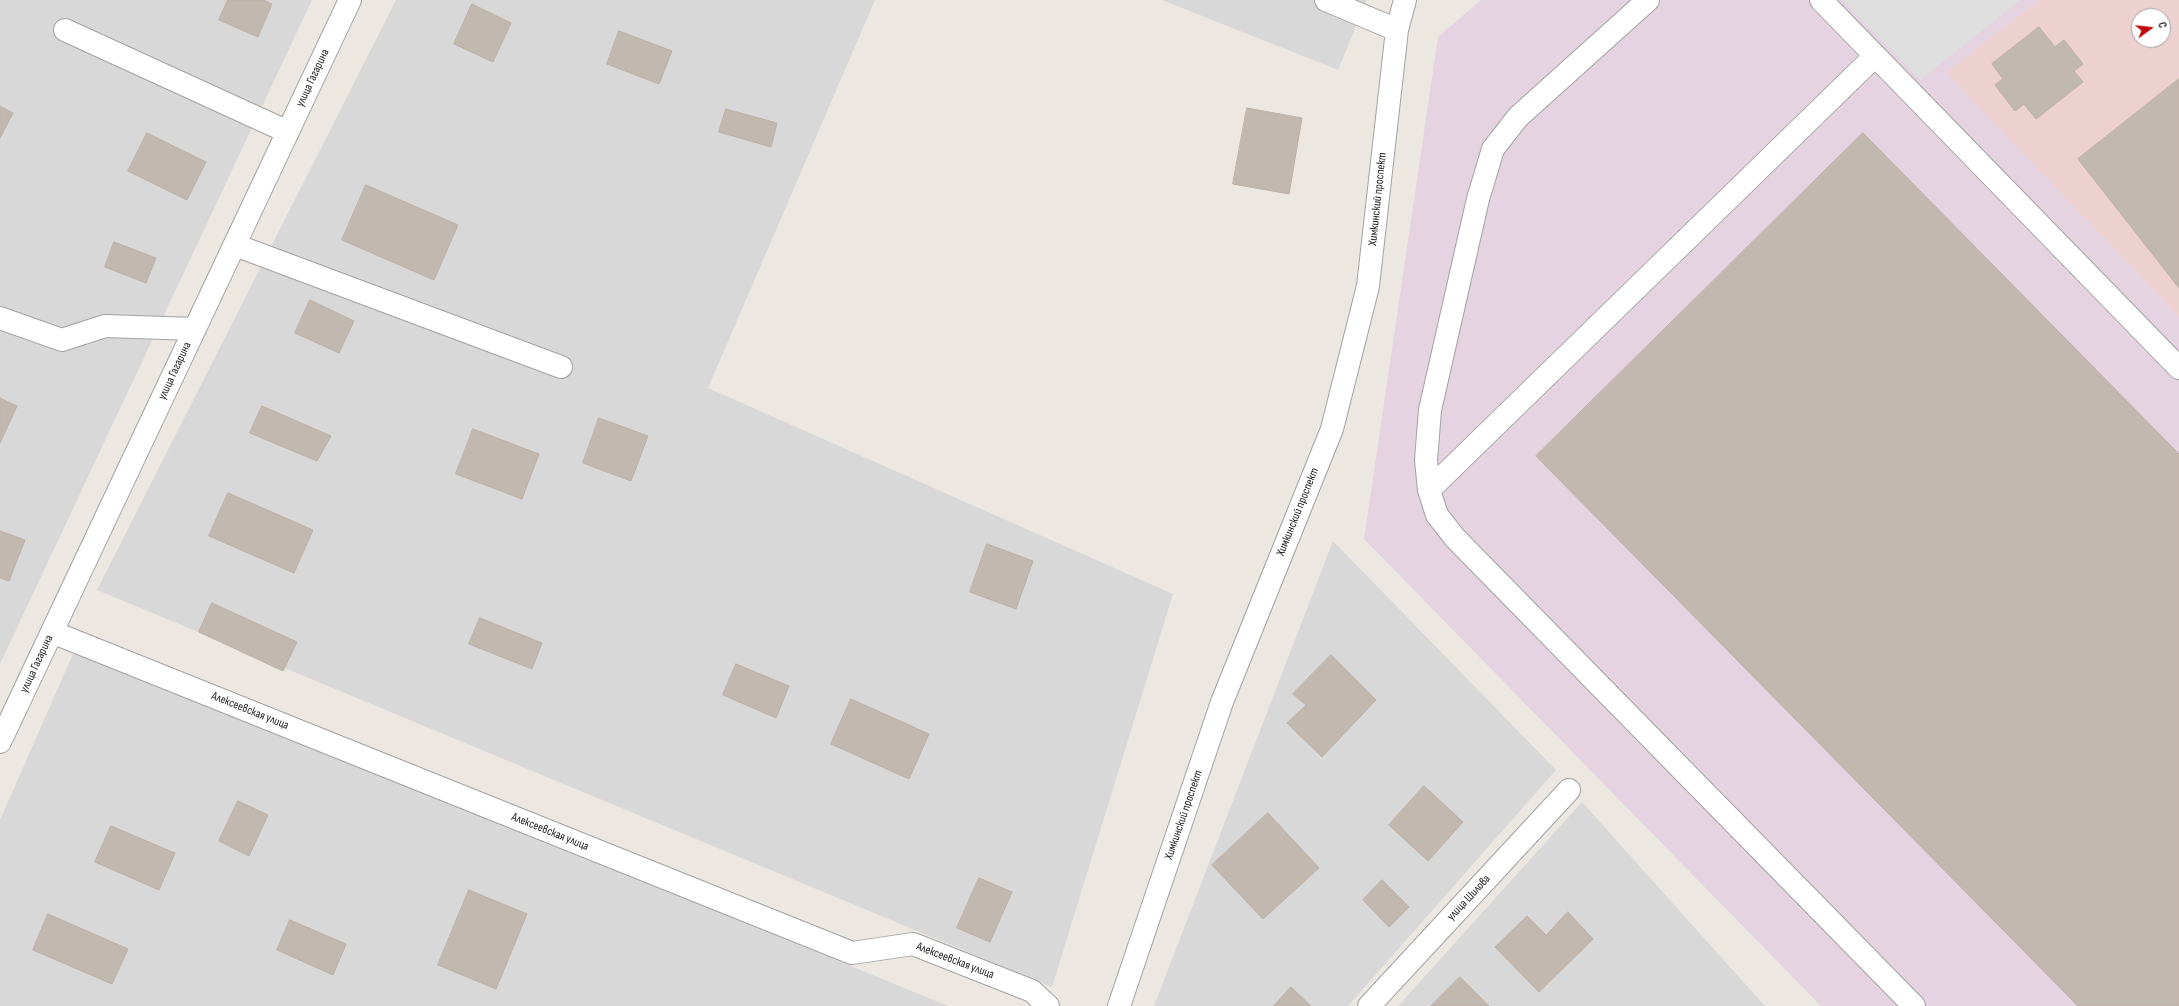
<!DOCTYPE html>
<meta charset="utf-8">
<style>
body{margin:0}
#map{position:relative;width:2179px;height:1006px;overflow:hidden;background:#ece8e1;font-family:"Sofia Sans Condensed",sans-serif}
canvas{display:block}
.north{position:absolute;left:2131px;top:8px;width:40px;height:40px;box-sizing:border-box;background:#fff;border:1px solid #a4a4a4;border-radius:50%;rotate:75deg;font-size:11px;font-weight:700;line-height:16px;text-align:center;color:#1b1b1b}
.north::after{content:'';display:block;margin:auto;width:14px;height:18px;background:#bf0708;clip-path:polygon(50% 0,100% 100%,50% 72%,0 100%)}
</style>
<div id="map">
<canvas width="2179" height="1006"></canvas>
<div class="north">С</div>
</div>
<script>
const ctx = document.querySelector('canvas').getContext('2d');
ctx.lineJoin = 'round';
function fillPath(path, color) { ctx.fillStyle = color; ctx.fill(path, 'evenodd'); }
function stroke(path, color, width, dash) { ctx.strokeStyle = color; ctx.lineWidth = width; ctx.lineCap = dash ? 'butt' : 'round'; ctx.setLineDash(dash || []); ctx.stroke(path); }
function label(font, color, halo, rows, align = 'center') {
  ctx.font = font + ' "Sofia Sans Condensed",sans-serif'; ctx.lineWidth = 3; ctx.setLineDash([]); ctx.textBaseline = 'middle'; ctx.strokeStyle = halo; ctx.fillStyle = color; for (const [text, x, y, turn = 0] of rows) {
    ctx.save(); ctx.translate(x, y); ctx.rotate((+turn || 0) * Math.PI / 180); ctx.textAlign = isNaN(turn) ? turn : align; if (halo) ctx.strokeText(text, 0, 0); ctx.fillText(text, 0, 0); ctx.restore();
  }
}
fillPath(new Path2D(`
 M0,0H312L0,664Z
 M396,0H875L708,388L1173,594L1052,987L97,590Z
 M1162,0H1367L1338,70Z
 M1333,541L1556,770L1348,1006H1154Z
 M76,647L948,1006H0V820Z
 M1582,802L1765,1006H1398Z`), '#d9d8d8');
fillPath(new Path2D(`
 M2039,0H2179V317L1945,73ZM2139,16H2163V40H2139Z`), '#edd1d0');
fillPath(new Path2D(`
 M1481,0H2039L1946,73L2179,317V1006H1821L1364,539L1438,37Z`), '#e5d3e2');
fillPath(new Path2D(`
 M1842,0H2020L1920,80Z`), '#dfdfdf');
const building = new Path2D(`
 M228,0H263L272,4L258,37L219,20Z
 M472,4L511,23L493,62L454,44Z
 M2039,27L2055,47L2064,40L2083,64L2074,71L2083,82L2036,119L2024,104L2015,111L1995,85L2003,79L1992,64Z
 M619,31L672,51L659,84L607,64Z
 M2179,79V288L2078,159Z
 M0,106L13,113L0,138Z
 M1247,108L1302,118L1289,194L1233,184Z
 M726,109L777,123L771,147L719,132Z
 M147,133L206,162L187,200L128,171Z
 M1863,133L2179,454V1006H2078L1536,456Z
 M366,185L458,225L434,280L342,240Z
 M114,242L156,258L146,283L105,267Z
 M310,300L354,321L339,353L295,333Z
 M0,398L17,406L0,443Z
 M262,406L331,436L317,461L250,433Z
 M599,418L648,436L631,481L583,463Z
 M473,429L539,454L522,499L456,474Z
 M228,493L313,530L294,573L209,536Z
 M0,531L25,540L9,581L0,578Z
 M987,544L1033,561L1016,609L970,592Z
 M212,603L297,642L283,671L199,632Z
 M480,618L542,643L532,669L469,644Z
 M1331,655L1376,700L1322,757L1287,723L1306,705L1293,694Z
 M736,664L789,686L776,718L723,695Z
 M851,699L929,734L909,779L831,744Z
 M1424,786L1463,822L1428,861L1389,825Z
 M238,801L268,815L249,856L219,841Z
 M1268,813L1319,868L1263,919L1212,865Z
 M111,826L175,853L159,890L95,862Z
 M979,878L1012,892L990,942L957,928Z
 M1382,880L1409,907L1389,927L1363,900Z
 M469,890L527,914L496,989L438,965Z
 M1568,912L1593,939L1539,992L1495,947L1527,916L1546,935Z
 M48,914L128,949L112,984L33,950Z
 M290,920L346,944L333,975L277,950Z
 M1460,977L1489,1006H1431Z
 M1291,987L1311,1006H1274Z`);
fillPath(building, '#c1b8b0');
stroke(building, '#bdafa4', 1);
const minor = new Path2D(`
 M1326,0L1397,30
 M1648,0L1518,117L1493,149L1478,199L1430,410L1426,460L1429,490L1437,515L1455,538L1914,1006
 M1821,0L2179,368
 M65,30L288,132
 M235,245L561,367
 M0,318L62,340L105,326L195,329
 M1429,490L1875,56
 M52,632L852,953L913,944L1032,991L1048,1006
 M0,742L350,0
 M1119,1006L1222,702L1332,429L1368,286L1397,30L1405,0
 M1369,1006L1569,790`);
stroke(minor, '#a2a2a2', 24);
stroke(minor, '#fff', 22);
label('12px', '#1b1b1b', '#fff', [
 ["улица Гагарина",313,78,-65],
 ["Химкинский проспект",1378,199,-84],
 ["улица Гагарина",175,371,-65],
 ["Химкинский проспект",1298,512,-68],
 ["улица Гагарина",37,664,-65],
 ["Алексеевская улица",250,711,22],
 ["Химкинский проспект",1184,815,-71],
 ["Алексеевская улица",550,832,22],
 ["улица Шилова",1469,898,-47],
 ["Алексеевская улица",955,961,21]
]);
</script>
